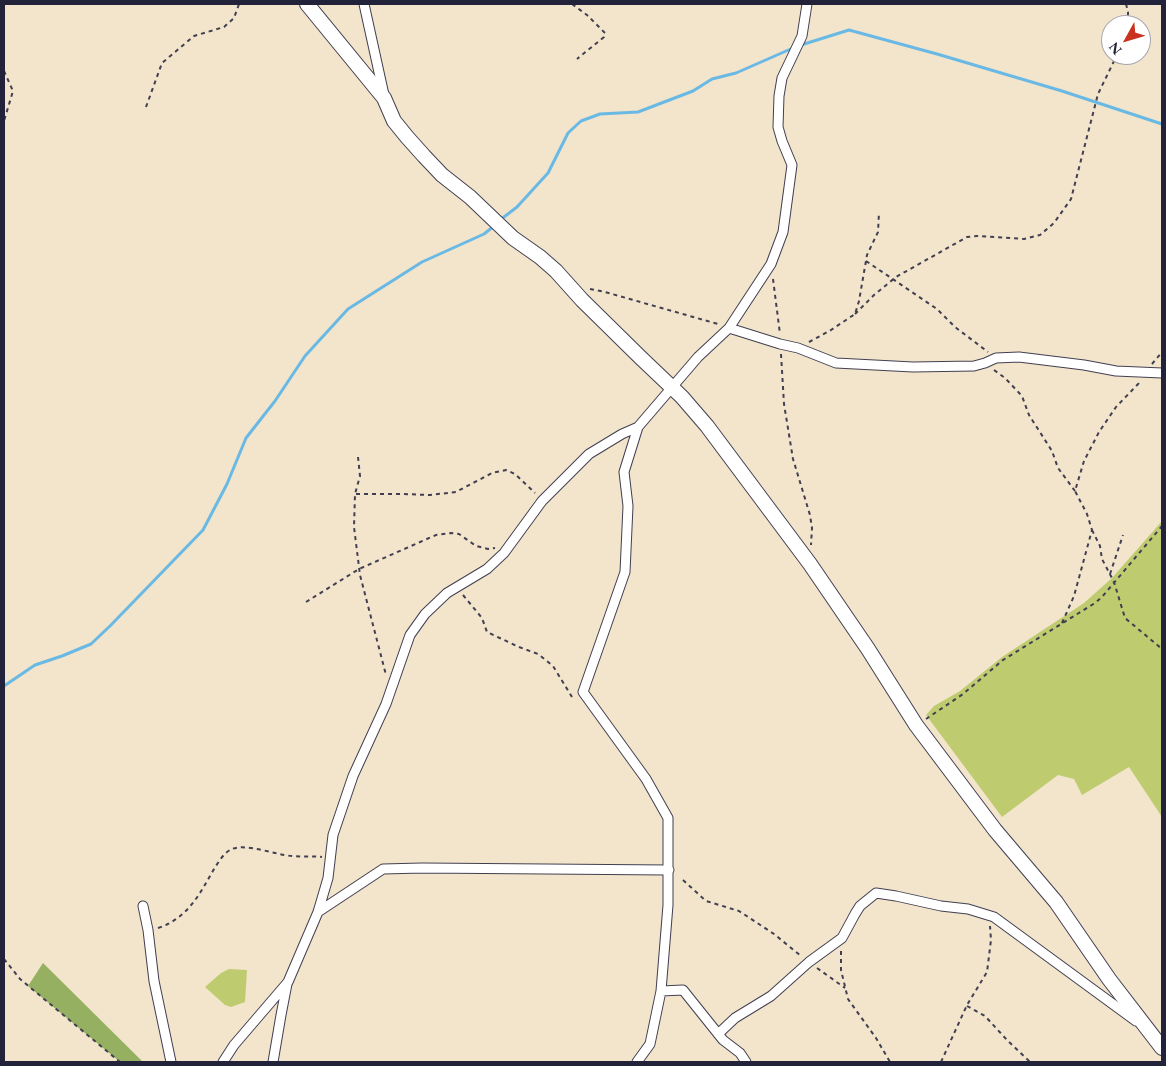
<!DOCTYPE html>
<style>
body{margin:0}
#map{position:relative;width:1166px;height:1066px;overflow:hidden;background:#f2e5cb;font-family:"EB Garamond",serif}
canvas{display:block}
.frame{position:absolute;inset:0;border:5px solid #22223b;pointer-events:none}
.north{position:absolute;left:1101px;top:15px;width:50px;height:50px;box-sizing:border-box;background:#fff;border:1px solid #a7a7b1;border-radius:50%;rotate:231deg;font-size:14px;font-weight:700;line-height:20px;text-align:center;color:#22223b}
.north::after{content:'';display:block;margin:auto;width:18px;height:22px;background:#c8321e;clip-path:polygon(50% 0,100% 100%,50% 72%,0 100%)}
</style>
<div id="map">
<canvas width="1166" height="1066"></canvas>
<div class="frame"></div>
<div class="north">N</div>
</div>
<script>
const ctx = document.querySelector('canvas').getContext('2d');
ctx.lineJoin = 'round';
function fillPath(path, color) { ctx.fillStyle = color; ctx.fill(path, 'evenodd'); }
function stroke(path, color, width, dash) { ctx.strokeStyle = color; ctx.lineWidth = width; ctx.lineCap = dash ? 'butt' : 'round'; ctx.setLineDash(dash || []); ctx.stroke(path); }
fillPath(new Path2D(`
 M1162,521V817L1129,767L1082,795L1074,779L1058,775L1002,817L926,715L934,706L960,691L1002,657L1084,603L1112,578Z
 M229,969L247,970L245,1002L231,1007L225,1005L205,987L221,973Z`), '#becc6f');
fillPath(new Path2D(`
 M43,963L143,1062H120L28,986Z`), '#96b062');
stroke(new Path2D(`
 M801,45L849,30L937,54L1062,91L1162,124
 M500,220L517,207L548,173L568,133L581,121L600,114L638,112L693,91L712,79L736,73L793,48
 M4,686L35,665L62,656L91,644L110,626L203,530L227,484L246,438L275,401L305,356L348,309L422,262L484,234L494,226`), '#6ab9e5', 3);
const street = new Path2D(`
 M364,4L384,95
 M729,328L780,344L798,348L836,363L913,367L974,366L985,363L996,358L1019,357L1084,365L1116,371L1162,373
 M143,906L148,930L154,981L171,1062
 M318,912L383,869L422,868L669,870
 M661,991L683,990L723,1040L740,1053L746,1062
 M718,1034L735,1018L771,996L809,962L842,938L855,914L860,906L876,893L896,896L941,906L968,909L994,917L1136,1021
 M223,1062L234,1045L288,982L318,912L328,878L333,835L353,776L386,704L410,635L425,614L447,593L487,569L504,553L542,501L589,454L622,434L638,427L698,357L729,328L771,264L783,232L792,165L782,141L778,127L779,96L782,78L802,36L807,4
 M273,1062L281,1015L287,984
 M637,1062L650,1044L661,991L668,905V818L646,779L583,692L625,572L628,506L624,472L638,427`);
const secondary = new Path2D(`
 M307,4L384,98L394,121L407,137L424,156L442,175L470,197L513,238L540,257L556,271L582,300L641,358L682,397L707,426L810,564L868,649L916,725L995,830L1056,902L1109,979L1162,1048`);
stroke(street, '#413f51', 11);
stroke(secondary, '#413f51', 16);
stroke(new Path2D(`
 M572,4L587,15L605,33L604,37L577,59
 M1126,4L1128,12V25
 M4,71L13,91L4,121
 M146,107L162,63L194,36L224,27L234,18L239,4
 M4,207V209
 M866,261L937,309L955,327L988,352
 M773,279L780,334
 M590,289L605,292L718,324
 M855,314L874,295L896,277L967,237L977,236L1024,239L1040,235L1054,223L1071,199L1098,94L1117,55
 M809,342L831,330L855,314L859,301L867,255L878,232L879,212
 M781,354L784,404L793,459L810,515L812,528L811,545
 M1152,364L1162,352
 M994,370L1005,378L1022,396L1029,415L1052,451L1058,468L1075,491
 M358,457L360,476L355,494L354,527L360,575L386,675
 M356,494H403L430,495L456,492L492,473L506,470L515,474L535,493
 M1092,530L1100,546L1102,559L1114,582L1125,618L1162,649
 M1110,574L1123,535
 M463,595L482,618L487,632L519,647L538,654L553,666L572,697
 M306,602L359,569L436,535L451,533L459,534L476,546L488,549L495,548
 M1062,623L1074,596L1092,530L1087,514L1075,491L1084,461L1099,432L1116,407L1140,382
 M926,719L963,694L1003,660L1095,603L1102,597L1162,526
 M683,880L706,901L739,911L774,934L801,956
 M158,928C188,918 199,895 214,869C218,863 224,852 232,849C246,843 276,855 292,856C302,857 312,856 322,857
 M841,951V970L848,999L876,1038L890,1062
 M4,959L20,979L120,1062
 M817,968L845,988
 M967,1006L985,1016L1007,1040L1030,1062
 M941,1062L967,1005L987,972L991,940L990,926`), '#413f51', 2, [4, 4]);
stroke(street, '#fff', 9);
stroke(secondary, '#fff', 14);
</script>
